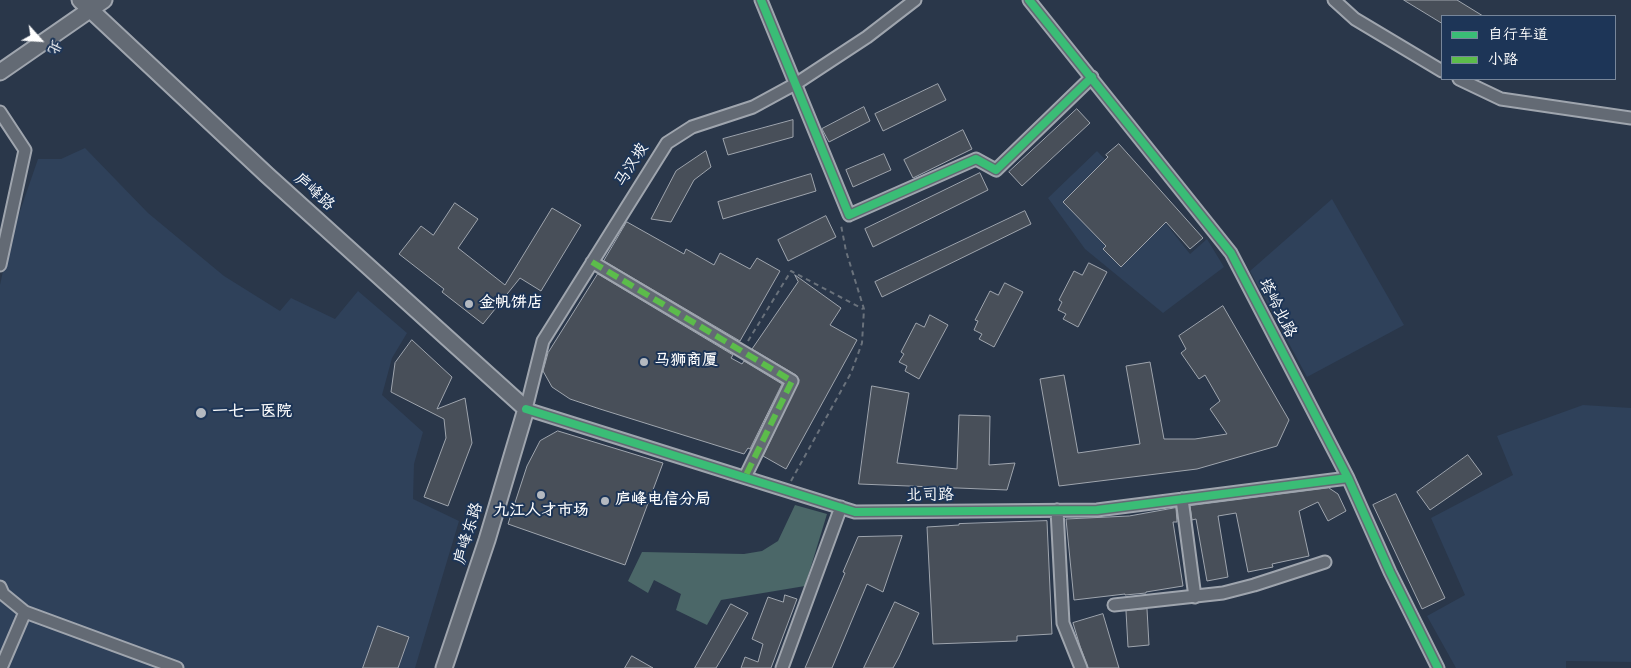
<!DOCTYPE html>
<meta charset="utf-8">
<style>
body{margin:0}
#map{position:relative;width:1631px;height:668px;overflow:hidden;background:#2a374a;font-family:"Indie Flower","LXGW WenKai TC",sans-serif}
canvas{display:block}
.legend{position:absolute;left:1441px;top:15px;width:175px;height:65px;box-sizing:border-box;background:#1d3557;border:1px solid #77869a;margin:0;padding:6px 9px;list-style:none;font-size:15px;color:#fff}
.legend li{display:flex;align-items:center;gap:10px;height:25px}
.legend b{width:25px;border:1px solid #77869a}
.north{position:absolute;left:15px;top:15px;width:50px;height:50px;-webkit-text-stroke:4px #1d3557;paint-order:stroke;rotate:116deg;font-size:14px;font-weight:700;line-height:20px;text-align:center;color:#fff}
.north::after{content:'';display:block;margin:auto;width:18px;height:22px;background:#fff;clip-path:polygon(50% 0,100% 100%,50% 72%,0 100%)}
</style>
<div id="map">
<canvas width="1631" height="668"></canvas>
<ul class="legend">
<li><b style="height:6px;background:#3abd76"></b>自行车道</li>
<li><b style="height:6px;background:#5cbc4b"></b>小路</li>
</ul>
<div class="north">北</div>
</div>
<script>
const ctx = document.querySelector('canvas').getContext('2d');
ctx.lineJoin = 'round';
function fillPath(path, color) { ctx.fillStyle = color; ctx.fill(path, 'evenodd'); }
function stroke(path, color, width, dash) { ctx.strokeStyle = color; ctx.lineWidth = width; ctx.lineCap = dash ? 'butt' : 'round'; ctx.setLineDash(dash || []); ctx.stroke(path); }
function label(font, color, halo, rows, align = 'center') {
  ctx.font = font + ' "Indie Flower","LXGW WenKai TC",sans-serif'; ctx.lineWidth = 4; ctx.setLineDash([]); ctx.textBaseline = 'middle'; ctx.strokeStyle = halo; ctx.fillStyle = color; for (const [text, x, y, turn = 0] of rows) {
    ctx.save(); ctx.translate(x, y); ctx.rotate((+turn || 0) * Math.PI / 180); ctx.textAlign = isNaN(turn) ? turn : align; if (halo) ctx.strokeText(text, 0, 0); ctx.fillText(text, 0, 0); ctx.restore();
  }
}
fillPath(new Path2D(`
 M85,148L148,213L224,276L280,311L291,298L335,319L358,291L407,333L392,358L382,395L423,432L414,464L413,499L459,521L415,668H0V285L9,243L38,159H61Z
 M1097,151L1159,215L1190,254L1207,239L1224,267L1163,313L1085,249L1048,198Z
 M1332,199L1404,325L1307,377L1250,271Z
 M1583,405L1631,408V662L1566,661V668H1456L1427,616L1465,595L1431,518L1513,475L1497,436Z`), '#2f415a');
fillPath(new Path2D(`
 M795,505L827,514L805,586L721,600L707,625L676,610L681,594L654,580L648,593L628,581L642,552L744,554L762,551L778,541Z`), '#4b6768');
const building = new Path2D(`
 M1404,0H1457L1483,16H1442V23Z
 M938,84L946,100L883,131L875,114Z
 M864,107L870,121L829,142L822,129Z
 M1077,109L1090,123L1022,186L1009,172Z
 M793,120V137L728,155L723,139Z
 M963,130L972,149L913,178L904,160Z
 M1119,144L1203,238L1190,249L1166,222L1121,267L1103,249L1106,246L1063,202L1108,157L1106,155Z
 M706,151L711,167L694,180L671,222L651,219L676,171Z
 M884,154L891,170L853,187L846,170Z
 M980,173L988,190L873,247L865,229Z
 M811,174L816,191L723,219L718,202Z
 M455,203L478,219L458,248L505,285L552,208L581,225L541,291L520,278L483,324L442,292L444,289L399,254L421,226L433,235Z
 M1025,211L1031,224L882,297L875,282Z
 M826,216L836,237L788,261L778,240Z
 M627,222L684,254L686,249L714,265L720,253L750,269L757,258L780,271L740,341L604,261Z
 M1089,263L1107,272L1078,327L1063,319L1066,314L1058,310L1062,302L1059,300L1074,271L1082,275Z
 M598,274L733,355L731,358L742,364L744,361L782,384L750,449L748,448L744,454L600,409L570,399L552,387L543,371L548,353Z
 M795,275L841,308L830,325L857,340L786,469L763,456L799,380L796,375L752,349L798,282Z
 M1005,283L1023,292L994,347L979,339L982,334L974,330L978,321L975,320L990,291L998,295Z
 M1223,306L1289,420L1277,446L1197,469L1059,486L1040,379L1064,375L1078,453L1140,444L1126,366L1150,362L1164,439H1195L1227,434L1210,409L1220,401L1205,375L1199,379L1181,353L1186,349L1179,336Z
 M930,315L948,325L919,379L905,371L907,366L899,362L904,354L901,352L916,323L924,327Z
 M412,340L452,377L437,409L465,398L472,443L448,506L424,497L446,438L444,419L391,392L395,363Z
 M872,386L909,393L897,463L957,469L959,415L990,416L989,465L1015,463L1007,490L859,484Z
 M558,431L663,463L625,565L508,524L527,466L540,441Z
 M1468,455L1482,474L1430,510L1417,492Z
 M1329,488L1338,494L1346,511L1328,521L1318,502L1299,511L1309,556L1272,564L1273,567L1248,572L1236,513L1218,516L1228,577L1207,581L1196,519L1192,520L1190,506Z
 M1396,494L1445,598L1422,609L1373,505Z
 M1176,508L1177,522H1173L1183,586L1146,592V593L1125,595V594L1074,600L1066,519L1129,516Z
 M1047,521L1052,634L1017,636V641L933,644L927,527L959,525V524Z
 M902,536L883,592L867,584L832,668H805L845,573L843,572L858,537Z
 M785,595L797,599L771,668H741L745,657L758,662L763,644L752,639L768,597L783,602Z
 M895,602L919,613L899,657L893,668H864Z
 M731,604L748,613L725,653L716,668H695Z
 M1147,609L1149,645L1128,647L1126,611Z
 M1103,614L1113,648L1119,668H1088L1080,646L1073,623Z
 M378,626L409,637L398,668H363Z
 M632,656L653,668H625Z`);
fillPath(building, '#484f59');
stroke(building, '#9fa5ae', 1);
const minor = new Path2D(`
 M761,0L849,215L976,159L996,170L1092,77
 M915,0L867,37L797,83L753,107L692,127L667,143L543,341L526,409L855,512L1097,510L1348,478
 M1029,0L1231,253L1348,478L1390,572L1438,668
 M1334,0L1355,19L1442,71
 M1459,79L1501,99L1631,118
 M0,112L25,150L0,265
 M592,262L792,381L745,477
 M1182,499L1195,597
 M1057,510L1063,623L1081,668
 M0,587L3,594L25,612L177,668
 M1114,605L1223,593L1254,585L1325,562
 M1,668L25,612
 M782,668L841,507`);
const major = new Path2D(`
 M80,0L267,175L526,409L487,540L444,668
 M0,72L104,0`);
stroke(minor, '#9fa5ae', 15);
stroke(major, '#9fa5ae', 19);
stroke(new Path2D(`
 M748,341L791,271L863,309
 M791,481L851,373L862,343L864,309L846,251L841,225`), '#6a727c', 2, [5, 4]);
stroke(minor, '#636a74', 11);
stroke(major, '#636a74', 15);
stroke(new Path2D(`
 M592,262L792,381L745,477`), '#5cbc4b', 6, [12, 6]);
stroke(new Path2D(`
 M761,0L849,215L976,159L996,170L1092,77
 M1029,0L1231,253L1348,478L1390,572L1438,668
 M526,409L855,512L1097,510L1348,478`), '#3abd76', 8);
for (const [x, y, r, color] of [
 [469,304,5,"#b4b9c0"],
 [644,362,5,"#b4b9c0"],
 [201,413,6,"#b4b9c0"],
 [541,495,5,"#b4b9c0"],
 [605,501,5,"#b4b9c0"]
]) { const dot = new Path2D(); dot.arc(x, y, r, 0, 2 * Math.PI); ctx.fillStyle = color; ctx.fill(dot); stroke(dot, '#1d3557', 2); }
label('16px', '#fff', '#1d3557', [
 ["马汉坡",633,166,-58],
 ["庐峰路",313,193,42],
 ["塔岭北路",1276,309,63],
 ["北司路",930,497,-1],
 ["庐峰东路",470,534,-73]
]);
label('bold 16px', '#fff', '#1d3557', [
 ["金帆饼店",479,304],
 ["马狮商厦",654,362],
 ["一七一医院",212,413],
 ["庐峰电信分局",615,501],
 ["九江人才市场",541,512,"center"]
], 'left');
</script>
